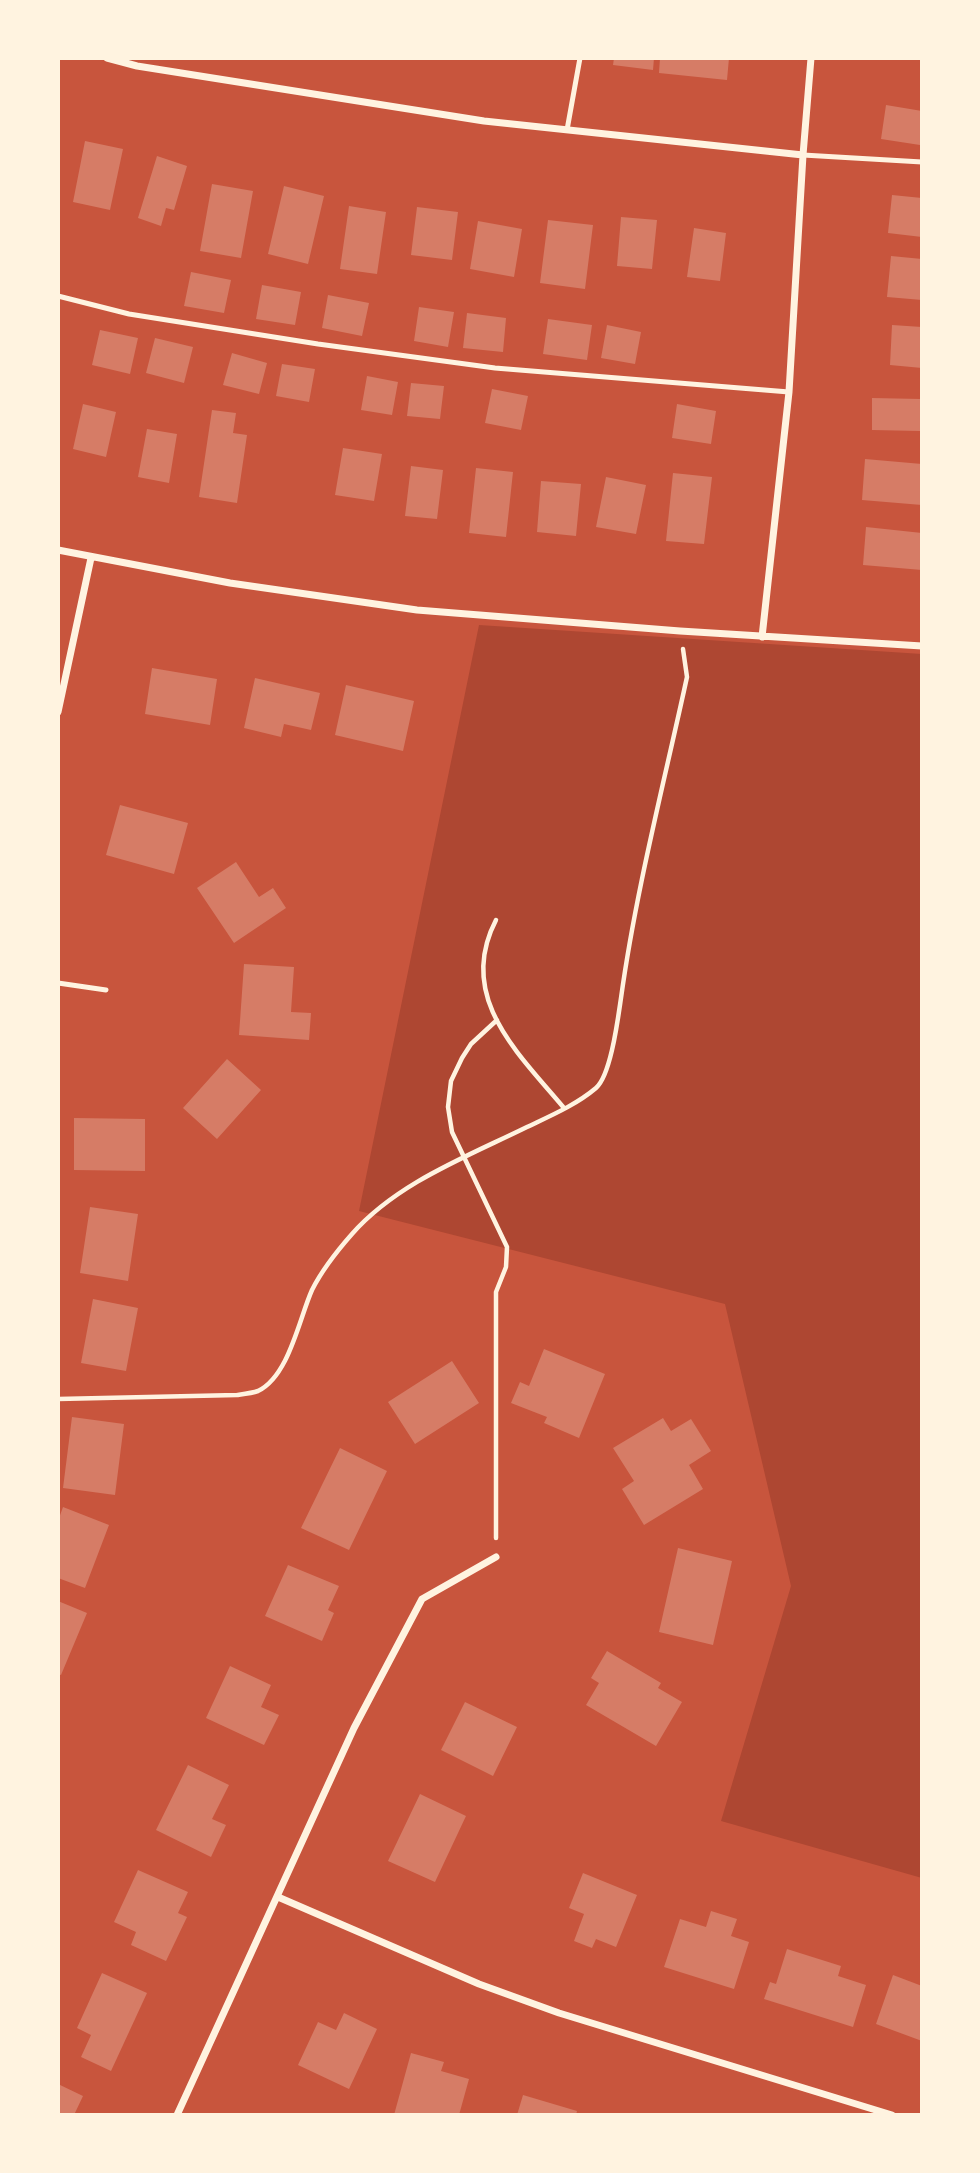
<!DOCTYPE html>
<style>
body{margin:0}
#map{position:relative;width:980px;height:2173px;overflow:hidden;background:#c8553d;font-family:"Varela Round",sans-serif}
canvas{display:block}
.frame{position:absolute;inset:0;border:60px solid #fff3e0;pointer-events:none}
</style>
<div id="map">
<canvas width="980" height="2173"></canvas>
<div class="frame"></div>
</div>
<script>
const ctx = document.querySelector('canvas').getContext('2d');
ctx.lineJoin = 'round';
function fillPath(path, color) { ctx.fillStyle = color; ctx.fill(path, 'evenodd'); }
function stroke(path, color, width, dash) { ctx.strokeStyle = color; ctx.lineWidth = width; ctx.lineCap = dash ? 'butt' : 'round'; ctx.setLineDash(dash || []); ctx.stroke(path); }
fillPath(new Path2D(`
 M479,625L922,654V1878L721,1821L791,1586L725,1304L359,1211Z`), '#ae4732');
fillPath(new Path2D(`
 M614,58H654L653,70L613,65Z
 M660,58H729L727,80L659,73Z
 M886,105L922,111L920,145L881,139Z
 M85,141L123,149L110,210L73,202Z
 M157,156L187,166L174,210L166,208L161,226L138,218Z
 M212,184L253,191L241,258L200,251Z
 M284,186L324,196L308,264L268,254Z
 M892,195L922,198V237L888,233Z
 M349,206L386,212L377,274L340,269Z
 M417,207L458,212L452,260L411,255Z
 M621,217L657,220L652,269L617,266Z
 M548,220L593,225L585,289L540,283Z
 M478,221L522,229L514,277L470,269Z
 M694,228L726,233L720,281L687,277Z
 M891,256L922,259V300L887,297Z
 M191,272L231,280L224,313L184,306Z
 M262,285L301,292L295,325L256,319Z
 M328,295L369,303L362,336L322,328Z
 M419,307L454,312L448,347L414,341Z
 M467,313L506,318L503,352L463,348Z
 M548,319L592,325L587,360L543,354Z
 M607,325L641,332L635,364L601,358Z
 M892,325L922,327V368L890,365Z
 M100,330L138,338L130,374L92,365Z
 M155,338L193,347L184,383L146,373Z
 M232,353L267,363L259,394L223,385Z
 M282,364L315,369L309,402L276,396Z
 M367,376L398,382L392,415L361,410Z
 M411,383L444,386L440,419L407,416Z
 M492,389L528,396L521,430L485,423Z
 M872,398L921,399L920,431L872,430Z
 M83,404L116,412L106,457L73,449Z
 M677,404L716,411L711,444L672,438Z
 M212,410L236,413L233,433L247,435L237,503L199,497Z
 M147,429L177,434L169,483L138,477Z
 M343,448L382,454L374,501L335,495Z
 M865,459L922,464V505L862,500Z
 M411,466L443,470L437,519L405,516Z
 M476,468L513,472L506,537L469,533Z
 M673,473L712,477L704,544L666,541Z
 M606,477L646,485L636,534L596,527Z
 M541,481L581,484L576,536L537,532Z
 M866,527L922,533V570L863,565Z
 M152,668L217,679L210,725L145,714Z
 M255,678L320,693L311,730L284,724L281,737L244,728Z
 M346,685L414,701L403,751L335,735Z
 M120,805L188,823L174,874L106,855Z
 M236,862L259,897L273,888L286,908L234,943L197,888Z
 M244,964L294,967L291,1012L311,1013L309,1040L239,1035Z
 M227,1059L261,1090L217,1139L183,1108Z
 M74,1118L145,1119V1171L74,1170Z
 M90,1207L138,1214L128,1281L80,1273Z
 M93,1299L138,1308L126,1371L81,1363Z
 M544,1349L605,1374L579,1438L544,1423L547,1417L511,1403L520,1382L529,1386Z
 M452,1361L479,1403L415,1444L388,1402Z
 M72,1417L124,1424L115,1495L63,1488Z
 M663,1418L671,1431L691,1419L711,1451L689,1465L703,1489L644,1525L622,1489L634,1481L613,1448Z
 M340,1448L387,1471L349,1550L301,1528Z
 M63,1507L109,1525L85,1588L58,1578V1521Z
 M678,1548L732,1561L713,1645L659,1632Z
 M288,1565L339,1586L328,1610L334,1613L322,1641L265,1616Z
 M58,1601L87,1613L61,1675L58,1674Z
 M607,1651L661,1683L658,1688L682,1702L656,1746L586,1705L599,1683L591,1678Z
 M230,1666L271,1685L261,1707L279,1715L264,1745L206,1718Z
 M465,1702L517,1727L493,1776L441,1750Z
 M188,1765L229,1785L212,1819L226,1825L211,1857L156,1830Z
 M420,1794L466,1816L435,1882L388,1861Z
 M138,1870L188,1892L178,1913L187,1917L166,1961L131,1945L136,1932L114,1922Z
 M583,1873L637,1895L616,1947L596,1939L592,1948L574,1941L584,1914L569,1908Z
 M711,1911L737,1919L731,1936L749,1942L734,1989L664,1967L680,1919L706,1927Z
 M787,1949L841,1966L838,1976L866,1985L853,2027L764,1999L770,1982L776,1984Z
 M102,1973L147,1993L111,2071L81,2057L91,2035L77,2028Z
 M893,1975L922,1986V2041L876,2024Z
 M344,2013L377,2029L349,2089L298,2065L318,2022L336,2030Z
 M411,2053L444,2062L441,2071L469,2079L459,2115H394Z
 M58,2084L83,2096L74,2115H58Z
 M523,2095L577,2111L576,2115H517Z`), '#d67c66');
stroke(new Path2D(`
 M496,920C456,997 518,1053 564,1108
 M58,1399L237,1395C244,1394 252,1393 258,1391C289,1376 299,1319 312,1290C322,1270 337,1251 352,1234C397,1183 466,1157 527,1127C550,1116 576,1105 596,1088C611,1075 618,1018 621,998C636,890 664,783 687,677L683,649
 M496,1538V1292L506,1267L507,1247L452,1132L448,1107L451,1081L462,1058L471,1044L497,1020`), '#fff3e0', 4.5);
stroke(new Path2D(`
 M567,130L580,58
 M803,155L922,162
 M58,296L129,314L318,344L495,368L789,392
 M58,983L106,990`), '#fff3e0', 5);
stroke(new Path2D(`
 M107,58L137,66L484,121L803,155
 M58,550L230,583L417,610L680,631L922,646
 M762,637L789,392L803,155L811,58
 M58,712L91,558
 M278,1897L479,1984L559,2013L892,2115
 M177,2115L354,1728L422,1599L496,1557`), '#fff3e0', 7);
</script>
